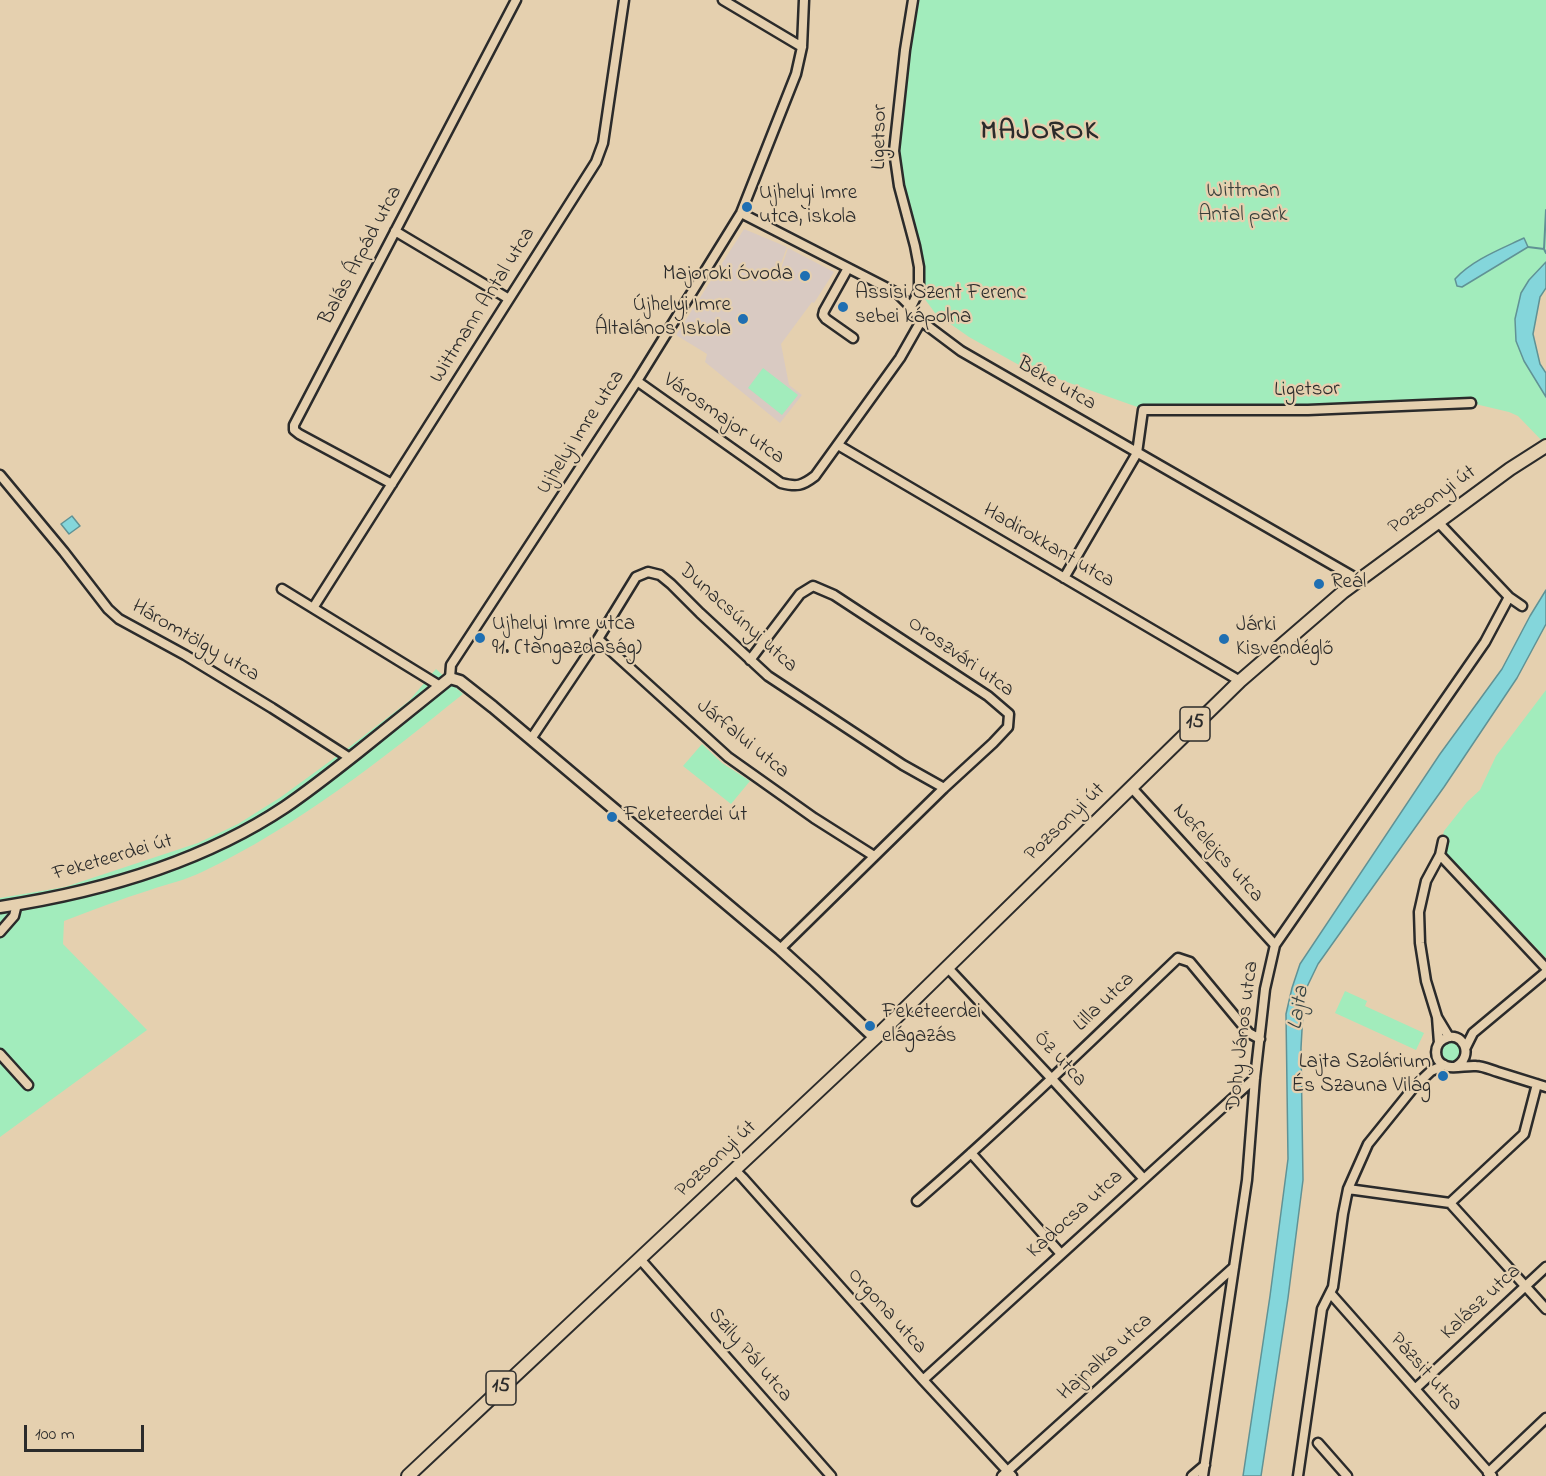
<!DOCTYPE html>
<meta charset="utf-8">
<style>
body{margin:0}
#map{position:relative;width:1546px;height:1476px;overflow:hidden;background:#e5d0af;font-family:"Indie Flower",sans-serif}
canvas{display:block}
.scale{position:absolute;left:24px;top:1425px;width:120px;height:27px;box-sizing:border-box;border:3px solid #2b2b2b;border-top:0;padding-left:8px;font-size:18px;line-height:21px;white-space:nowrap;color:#2b2b2b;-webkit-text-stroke:4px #e5d0af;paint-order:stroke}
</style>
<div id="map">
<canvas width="1546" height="1476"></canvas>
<div class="scale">100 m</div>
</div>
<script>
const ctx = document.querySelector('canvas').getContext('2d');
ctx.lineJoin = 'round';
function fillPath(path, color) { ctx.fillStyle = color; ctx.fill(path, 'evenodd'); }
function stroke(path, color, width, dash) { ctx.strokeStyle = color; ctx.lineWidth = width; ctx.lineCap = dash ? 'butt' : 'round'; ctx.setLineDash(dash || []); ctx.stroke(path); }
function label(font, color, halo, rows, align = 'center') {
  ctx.font = font + ' "Indie Flower",sans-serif'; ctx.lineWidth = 4.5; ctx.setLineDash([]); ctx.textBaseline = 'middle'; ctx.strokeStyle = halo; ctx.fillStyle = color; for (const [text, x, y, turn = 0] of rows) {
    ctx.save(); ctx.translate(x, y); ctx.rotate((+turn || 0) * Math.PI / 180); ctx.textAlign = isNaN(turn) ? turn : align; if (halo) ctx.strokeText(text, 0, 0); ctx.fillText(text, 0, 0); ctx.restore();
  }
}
fillPath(new Path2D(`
 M744,229L787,247L775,280L780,283L777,280L788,248L834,272L814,303L812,302L781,344L789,385L802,395L780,423L705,362L707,354L676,335Z`), '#d9cac2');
fillPath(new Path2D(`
 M916,0H1546V281L1524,321L1546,383V445L1518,416L1509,412L1471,403L1143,409L1019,365L969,337L935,313L919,291V267L894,151Z
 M763,368L798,395L782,415L748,388Z
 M436,669L463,694C381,760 298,826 202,872C186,880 167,884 150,890C121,899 93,910 64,921L63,944L147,1030L0,1137V898L65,887L198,843L238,824L281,797L348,748L409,701Z
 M1546,690V958L1440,848L1444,831L1467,802L1480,790L1496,756Z
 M702,744L722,763L750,781L731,804L683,766Z
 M1345,991L1367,1001L1365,1006L1424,1033L1416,1050L1335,1013Z
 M1441 1052a10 10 0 1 1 20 0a10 10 0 1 1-20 0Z`), '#a2ecbc');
const water = new Path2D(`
 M1524,238L1528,247L1462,287L1457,286L1455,279C1472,260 1501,249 1524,238Z
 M1546,262V288L1540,297L1533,334L1540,364L1546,373V397L1524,361L1516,341L1515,319L1521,293L1529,280Z
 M72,516L80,526L69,534L61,524Z
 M1546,590V624L1517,678L1444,787L1318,964L1304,993L1301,1048L1303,1180L1288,1298L1261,1476H1243L1270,1296L1288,1159L1286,1014L1292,988L1300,964L1440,754L1502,669L1530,616Z`);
fillPath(water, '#84d6db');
stroke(water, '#609295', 1.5);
stroke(new Path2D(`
 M1546,210L1544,249L1546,253
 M1528,247L1544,249`), '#609295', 2);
const street = new Path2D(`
 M723,0L802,47
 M741,213L897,293L911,307L921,321L961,351L1359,580
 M395,231L509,299
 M848,268L824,311L823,315L826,319L853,338
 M911,307L919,291V267L915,246L899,186L894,151L905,50L913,0
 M637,381L781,483C797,487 802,486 815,476L900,358L921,321
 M838,445L1240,681
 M0,475L64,552L108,609L119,619L185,655L272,708L350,758
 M392,484L299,434L294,430V425L516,0
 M1438,522L1509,597L1522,606
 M1064,578L1137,453L1143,410H1308L1471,403
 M282,589L440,686
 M313,608L596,162L603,143L624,0
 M598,639L728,757L814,818L874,856
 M750,660L800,594L813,586L834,595L988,696L1009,714L1008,727L993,743L944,788L780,949
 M450,678L451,665L637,381L741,213L796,74L802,47L804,0
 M531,739L598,639L636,577L648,572L660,575L671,584L700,613L768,676L903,765L944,788
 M1131,787L1275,945
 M1440,855L1546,968
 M0,932L14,916L17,904
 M947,967L1052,1079L1143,1178
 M1437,1017L1426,981L1420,943L1419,912L1426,881L1440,855L1443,841
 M1439,1043L1437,1017L1449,1037
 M1466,1047L1473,1033L1546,972
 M0,1054L28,1085
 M1455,1067C1476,1056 1462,1029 1444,1039C1434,1044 1433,1060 1444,1065C1452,1070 1466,1065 1476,1066C1483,1066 1491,1070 1498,1072C1514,1077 1530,1082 1546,1087
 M971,1153L1061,1254
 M735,1170L743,1178L923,1380L1012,1476
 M1348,1189L1450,1203L1524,1134L1537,1084
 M917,1201C1007,1123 1092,1040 1178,958L1190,962L1249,1033L1260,1039
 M1450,1203L1546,1309
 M640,1259L831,1476
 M1331,1294L1492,1476
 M923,1380L1255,1078
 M1415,1389L1546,1267
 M1318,1443L1347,1476
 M1488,1473L1546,1418
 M1002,1476L1234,1267
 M1192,1476L1205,1465
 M1203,1476L1247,1180L1255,1078L1265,989L1275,945L1485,642L1509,597
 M1298,1476L1322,1309L1333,1287L1343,1214L1348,1189L1368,1144L1414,1087L1431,1071L1444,1065`);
const secondary = new Path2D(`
 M0,907C99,892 201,863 285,807C310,790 334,771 358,752C388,728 419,703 450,678L460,681L493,707L780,949L814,980L875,1038`);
const primary = new Path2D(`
 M408,1476L875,1038L1240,681L1343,592L1510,469L1546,446`);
stroke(street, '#2b2b2b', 13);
stroke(secondary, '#2b2b2b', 15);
stroke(primary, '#2b2b2b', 16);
stroke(street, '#e5d0af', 8);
stroke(secondary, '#e5d0af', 10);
stroke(primary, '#e5d0af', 12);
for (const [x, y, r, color] of [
 [747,207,6,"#1f6fb2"],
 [805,276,6,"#1f6fb2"],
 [843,307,6,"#1f6fb2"],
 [743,319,6,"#1f6fb2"],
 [1319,584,6,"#1f6fb2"],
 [480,638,6,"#1f6fb2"],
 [1224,639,6,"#1f6fb2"],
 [612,817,6,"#1f6fb2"],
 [870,1026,6,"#1f6fb2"],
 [1443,1076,6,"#1f6fb2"]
]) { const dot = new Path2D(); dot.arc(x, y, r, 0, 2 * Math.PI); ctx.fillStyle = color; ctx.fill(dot); stroke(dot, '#e5d0af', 2); }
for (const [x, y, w] of [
 [1195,724,30],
 [501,1388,30]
]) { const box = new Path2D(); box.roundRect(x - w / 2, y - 17, w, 34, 4.5); ctx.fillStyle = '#e5d0af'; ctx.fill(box); stroke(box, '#2b2b2b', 1.5); }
label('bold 20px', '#2b2b2b', null, [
 ["15",1195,724],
 ["15",501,1388]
]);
label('21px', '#2b2b2b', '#e5d0af', [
 ["Ligetsor",881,137,-89],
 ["Balás Árpád utca",362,256,-62],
 ["Wittmann Antal utca",484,306,-58],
 ["Béke utca",1056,385,30],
 ["Ligetsor",1307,391,-1],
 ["Városmajor utca",723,420,35],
 ["Ujhelyi Imre utca",582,433,-57],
 ["Pozsonyi út",1433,501,-36],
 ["Hadirokkant utca",1048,547,30],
 ["Dunacsúnyi utca",737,619,42],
 ["Háromtölgy utca",195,642,30],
 ["Oroszvári utca",960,658,35],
 ["Járfalui utca",742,740,39],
 ["Pozsonyi út",1066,823,-44],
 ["Nefelejcs utca",1217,854,48],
 ["Feketeerdei út",113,859,-16],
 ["Lilla utca",1105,1003,-44],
 ["Dohy János utca",1244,1036,-83],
 ["Őz utca",1059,1060,47],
 ["Pozsonyi út",717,1160,-43],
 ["Kadocsa utca",1076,1215,-42],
 ["Kalász utca",1482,1303,-43],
 ["Orgona utca",886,1312,48],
 ["Szily Pál utca",749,1356,49],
 ["Hajnalka utca",1106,1358,-42],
 ["Pázsit utca",1425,1373,48]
]);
label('21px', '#373e3a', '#e5d0af', [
 ["Wittman",1243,193],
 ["Antal park",1243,217]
]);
label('21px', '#2b2b2b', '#e5d0af', [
 ["Ujhelyi Imre",759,195],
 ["utca, iskola",759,219],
 ["Majoroki Óvoda",793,276,"right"],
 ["Assisi Szent Ferenc",855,295],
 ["sebei kápolna",855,319],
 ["Újhelyi Imre",731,307,"right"],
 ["Általános Iskola",731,331,"right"],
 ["Reál",1331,584],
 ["Ujhelyi Imre utca",492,626],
 ["91. (tangazdaság)",492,650],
 ["Járki",1236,627],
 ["Kisvendéglő",1236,651],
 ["Feketeerdei út",624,817],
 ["Feketeerdei",882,1014],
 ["elágazás",882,1038],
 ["Lajta Szolárium",1431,1064,"right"],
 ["És Szauna Világ",1431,1088,"right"]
], 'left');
label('italic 22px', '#384545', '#e5d0af', [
 ["Lajta",1300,1008,-81]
]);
ctx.letterSpacing = '1.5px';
label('bold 27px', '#2b2b2b', '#e5d0af', [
 ["MAJOROK",1040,134]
]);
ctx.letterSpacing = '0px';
</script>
